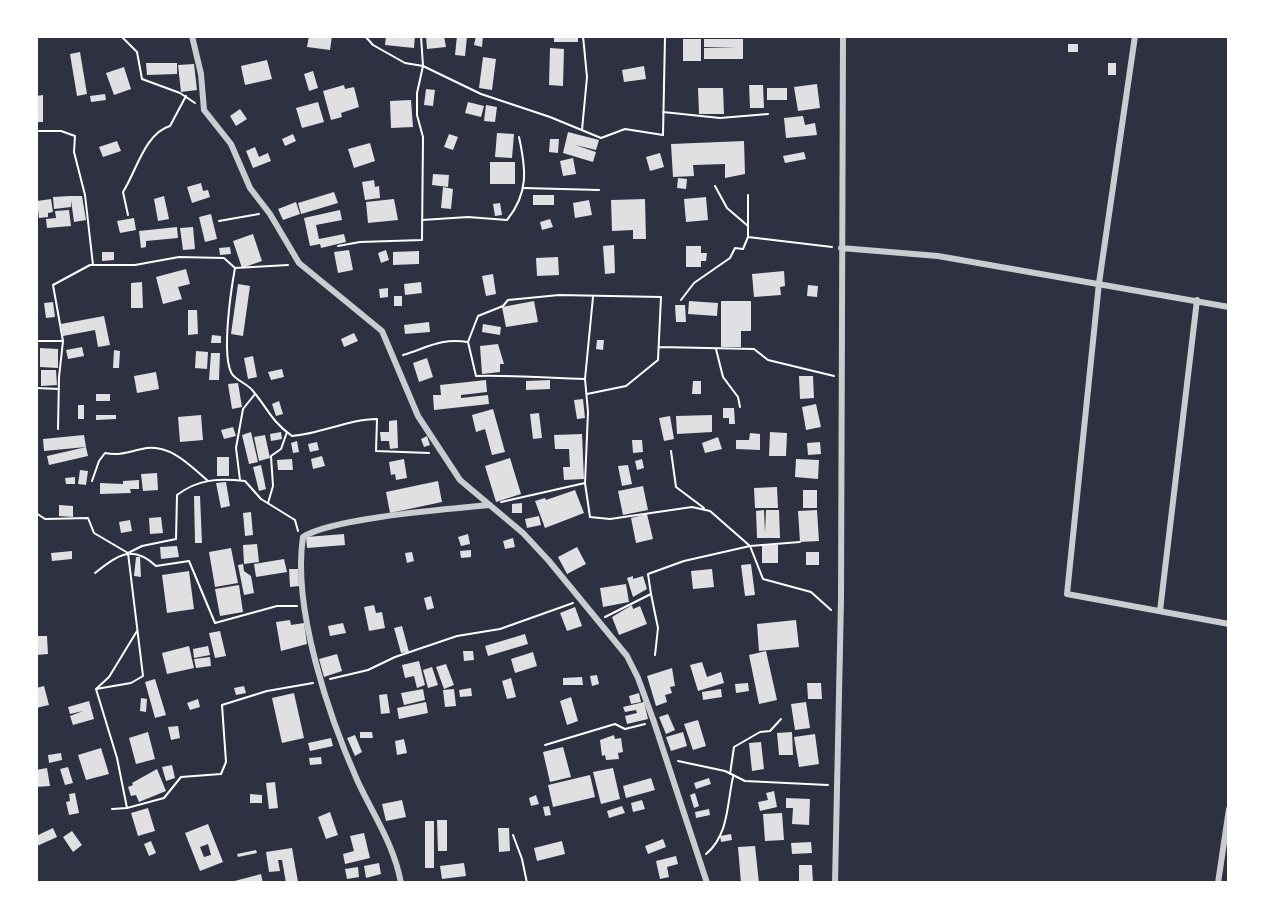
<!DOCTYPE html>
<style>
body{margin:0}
#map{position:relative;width:1265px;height:919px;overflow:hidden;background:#2d3142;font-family:"Fira Sans Condensed",sans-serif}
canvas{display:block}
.frame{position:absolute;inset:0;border:38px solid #fff;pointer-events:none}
</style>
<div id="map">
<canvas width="1265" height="919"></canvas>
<div class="frame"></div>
</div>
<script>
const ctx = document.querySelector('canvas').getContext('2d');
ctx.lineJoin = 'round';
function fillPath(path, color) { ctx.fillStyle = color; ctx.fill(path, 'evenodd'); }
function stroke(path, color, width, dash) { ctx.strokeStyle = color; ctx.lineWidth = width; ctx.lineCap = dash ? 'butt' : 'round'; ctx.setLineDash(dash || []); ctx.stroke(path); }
fillPath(new Path2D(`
 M309,36H332L330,50L307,47Z
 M386,36H415L414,48L385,45Z
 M426,36H444L446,47L427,49Z
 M457,36L467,37L465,56L455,55Z
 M476,36H483L482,47L474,45Z
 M554,36H578V42H554Z
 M683,39H701V61H683Z
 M704,39H743V59H704V48L737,47H704Z
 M1068,44H1078V52H1068Z
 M550,48L564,49L563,86L549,85Z
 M80,52L87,94L77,96L70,54Z
 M483,57L496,59L492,90L479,88Z
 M267,60L272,79L245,85L241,66Z
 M146,63H177V74L147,75Z
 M1108,63H1116V75H1108Z
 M194,64L197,90L181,92L178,65Z
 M644,66L646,79L624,82L622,70Z
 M124,67L131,89L114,95L106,73Z
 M313,71L318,88L309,91L304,74Z
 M817,84L820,108L798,111L794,87Z
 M344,85L345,89L354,87L359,107L341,113L342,117L331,120L323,91Z
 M749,85H763L764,108H750Z
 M698,88H723L724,114H699Z
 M767,88H787V100H767Z
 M426,89L435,90L433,106L424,105Z
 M105,94L106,100L91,102L90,96Z
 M43,95V122H36V96Z
 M411,100L413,127L391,128L390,101Z
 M318,102L324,122L302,128L296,108Z
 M468,102L484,106L481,117L465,113Z
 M486,105L497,107L495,122L484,121Z
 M240,109L247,119L236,126L230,116Z
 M803,116L805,125L815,123L817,135L786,138L784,118Z
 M568,132L599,140L596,150L575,145L596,152L593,162L563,153Z
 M497,133L514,134L512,158L495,157Z
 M293,134L296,141L285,146L282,139Z
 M449,134L458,137L453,150L444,147Z
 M550,139H559L558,153L549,152Z
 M117,141L121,151L103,157L99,147Z
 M744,141L745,174L725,178V164L693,165L694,176L673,177L671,144Z
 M370,143L375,161L354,168L348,149Z
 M255,147L259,157L268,153L271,161L253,168L246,151Z
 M804,152L806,159L785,163L783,156Z
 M660,153L664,167L650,171L646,157Z
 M573,158L576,174L563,176L560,161Z
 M490,162H515V184H490Z
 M433,174L449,175L448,187L432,185Z
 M678,178L687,179L686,189L677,188Z
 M374,180L375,187L379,186L380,198L365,200L362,182Z
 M201,183L203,191L208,190L210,197L192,203L187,187Z
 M443,187L453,189L451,209L441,208Z
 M334,192L338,203L301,214L298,203Z
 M533,195H554V205H533Z
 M70,196H82L86,220L74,222L71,200V207L54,209L53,197Z
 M164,196L169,219L158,221L154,199Z
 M706,197L708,220L686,222L684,199Z
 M51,199L53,212L48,213V217L39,218L37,201Z
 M394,199L398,220L368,223L366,202Z
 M645,199L646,239H633V230L612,231L611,200Z
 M589,200L592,215L575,218L573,203Z
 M296,202L300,214L283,220L278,209Z
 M500,203L502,215L495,216L493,204Z
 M69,210L71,226L47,228L46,219L56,218L55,211Z
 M340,210L342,220L316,225L319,239L344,234L346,242L321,248L320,244L310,246L304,218Z
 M211,214L217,239L205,242L199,217Z
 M134,218L136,230L120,233L117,221Z
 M550,219L553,227L542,230L540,222Z
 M177,227L178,238L146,241V247L141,248L139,231Z
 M193,227L195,249L183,250L180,228Z
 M253,234L262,261L242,268L233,241Z
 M614,245L615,273L605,274L603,246Z
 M686,246H701V253H707L706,261H701V267H686Z
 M230,247L231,254L220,255L219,248Z
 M349,250L353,270L338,273L334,252Z
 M386,250L389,260L381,263L378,253Z
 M419,251V264L393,265V252Z
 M102,252H114V260L102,261Z
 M558,257L559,275L537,276L536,258Z
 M186,269L190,284L178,287L182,299L163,304L156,277Z
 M784,271L785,286L780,287L781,295L754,297L752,274Z
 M493,274L496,294L486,296L482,276Z
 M142,282L143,308H131V283Z
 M421,282L422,293L405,295L404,284Z
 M238,284L250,286L243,336L231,334Z
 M808,285L818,286L817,297L807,296Z
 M388,288V297L380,298L379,289Z
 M394,296H402V306H394Z
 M534,301L538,322L506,327L502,307Z
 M689,301L718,303L717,316L688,314Z
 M721,301H751V331H741V347H721Z
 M53,302L55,317L46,318L44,303Z
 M675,305H685L686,322H676Z
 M188,310H197L198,334L188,335Z
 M104,316L110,345L98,347L95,330L63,336L61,324Z
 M429,322L430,332L405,334L404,325Z
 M483,324L501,327L500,335L482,332Z
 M354,333L358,341L344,347L341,339Z
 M212,335L221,336V343H211Z
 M597,340H604L603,350L596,349Z
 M498,344L504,364H500V372L482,374L480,346Z
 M82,347L84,356L68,359L66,350Z
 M40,348L58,349V368L40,367Z
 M114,350L120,351L119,368H113Z
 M196,351L208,352L207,369L195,368Z
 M211,353H220L219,380H209Z
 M253,356L257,377L248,379L244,358Z
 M427,358L433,377L419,382L413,363Z
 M282,369L284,377L271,380L268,372Z
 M41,370H56L57,385L41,386Z
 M156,372L159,389L137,393L134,376Z
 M799,376H813L814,398L800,399Z
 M486,380L487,392L461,395V398L488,395L489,404L434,410L433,395H441L440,385Z
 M550,380V389L526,390V381Z
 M693,381H701V394H692Z
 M238,383L242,407L232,409L228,384Z
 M96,394H110V401H96Z
 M583,399L585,418L577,419L574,400Z
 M279,401L283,414L276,416L272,404Z
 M816,404L821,427L806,430L802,407Z
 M78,405H84V419H78Z
 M723,408H734L735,424H729V418H723Z
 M493,409L505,452L492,455L485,429L476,432L472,415Z
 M539,413L542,438L533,439L530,414Z
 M96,415H116V419L96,420Z
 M201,415L203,440L180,442L178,417Z
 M712,415V432L677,434L676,416Z
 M670,416L674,439L664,441L659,418Z
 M397,420L398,448L390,449L389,441H381L380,432H389V421Z
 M233,427L236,436L224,439L221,430Z
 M251,432L258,462L249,464L242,435Z
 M281,432L282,439L271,441L270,434Z
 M770,432L787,433L786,456H769Z
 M750,433L760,434V450L736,449V440H749Z
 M582,434L584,479L564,480L563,467H570L569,449H555L554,435Z
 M84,435L86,447L44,451L43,439Z
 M265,435L270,458L259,461L254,437Z
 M427,436L430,445L424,447L421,439Z
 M718,437L722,449L705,453L702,443Z
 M632,440H642L643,452L633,453Z
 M297,441L299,452L293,453L291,443Z
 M317,442L319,450L310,452L308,444Z
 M820,442L821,454L808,455L807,443Z
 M86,447L88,456L49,465L47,456Z
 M322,456L325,466L313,469L311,459Z
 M217,457H229V476H217Z
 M510,458L521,494L496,502L485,466Z
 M292,459L293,470H278L277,460Z
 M404,459L407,478L396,480L395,474L391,475L389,462Z
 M642,459L644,468L637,470L635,461Z
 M796,459L819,460L818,479L795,477Z
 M261,465L266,489L259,491L253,467Z
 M628,465L632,484L622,486L618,466Z
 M80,470L88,471L86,485L78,484Z
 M157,473L158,490L143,491L141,474Z
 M75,477V484H66L65,478Z
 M139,480V489H130L131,493L100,494V483L123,484V481Z
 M438,481L442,502L390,513L386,492Z
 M226,482L230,506L221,508L216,483Z
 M643,486L648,510L623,515L618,491Z
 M777,487L778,508H755L754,488Z
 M575,490L584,513L545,528L535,501L545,498L546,500Z
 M803,490H817V508H803Z
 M194,496H200L202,543H195Z
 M522,503V513H512V504Z
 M59,505L73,506V517L59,516Z
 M764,510L765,533L766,510H779L780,538H757L756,511Z
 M817,510L819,541L800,542L798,511Z
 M251,512L253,535L245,536L243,513Z
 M647,514L653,539L636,543L631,518Z
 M539,516L541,525L527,528L525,519Z
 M161,517L163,533L150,534L149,518Z
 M130,520L132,531L121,533L119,522Z
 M344,534L345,545L307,548L306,537Z
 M468,534L470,544L461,546L458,537Z
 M513,538L515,547L505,549L503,541Z
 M257,544L259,562L244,564L243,545Z
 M762,545H778V563H762Z
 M177,546L179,557L161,559L160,547Z
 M577,547L586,564L567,574L558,557Z
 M231,548L238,583L215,587L209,552Z
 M471,550V557L461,558L460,551Z
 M72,551V559L52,561L51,553Z
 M412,552L414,561L407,563L405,553Z
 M806,552H819V565H806Z
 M136,557H140L141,577L134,576Z
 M284,559L287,572L256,577L254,564Z
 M243,564L244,571L251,576L254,593L244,595L238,565Z
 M751,564L755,595L745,596L741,565Z
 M289,569H298L299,586L290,587Z
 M712,569L714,587L693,589L691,571Z
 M189,571L194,609L167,613L162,575Z
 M633,576V579L643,576L647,589L633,597L627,578Z
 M626,584L629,602L603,607L600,588Z
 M239,585L243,612L220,616L215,589Z
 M431,596L434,608L427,610L424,598Z
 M374,605L376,613L382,612L385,628L369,631L364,607Z
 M632,605L633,609L640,606L647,624L619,635L612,617Z
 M575,607L582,626L567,631L560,613Z
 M290,620L291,625L304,623L307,644L281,651L276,622Z
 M796,620L799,647L759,651L757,624Z
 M343,623L346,633L330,636L328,626Z
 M402,626L409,652L401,653L394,628Z
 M220,631L226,656L215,658L209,633Z
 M525,634L528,644L488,656L485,646Z
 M36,636H47L48,654L36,655Z
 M189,646L194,668L167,674L162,653Z
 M208,646L210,655L194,658L193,649Z
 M463,651H473L474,660L464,661Z
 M766,651L777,700L759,704L749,655Z
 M533,652L537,666L515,673L511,659Z
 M337,654L342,671L324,677L319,659Z
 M210,657L211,666L196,668L194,659Z
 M419,661L425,685L417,688L414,676L405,678L402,665Z
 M702,662L707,677L721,672L724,683L698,691L690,665Z
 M446,664L454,685L444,689L436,667Z
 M432,667L438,685L428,688L423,670Z
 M672,668L675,686L670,687L672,693L665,695L667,702L656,706L647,676Z
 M597,675L599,684L592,686L590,676Z
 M582,677L583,685H563V678Z
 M511,678L516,697L507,699L502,681Z
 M155,679L166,715L155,718L145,682Z
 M748,683L749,691L736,693L735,684Z
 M807,683H821L822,699H808Z
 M44,686L49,705L36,708V688Z
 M244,686L246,693L236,695L234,688Z
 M471,688L472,696L460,697L459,690Z
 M423,689L425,700L404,705L401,693Z
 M454,689L456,706L445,707L443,690Z
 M721,689L722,697L703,700L702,692Z
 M294,693L304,738L282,743L272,698Z
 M639,693L641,702L631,704L629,696Z
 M387,694L390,713L381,714L379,695Z
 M571,697L578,721L567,725L560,701Z
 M141,698L147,699L146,712L140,711Z
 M198,699L200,707L190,710L187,703Z
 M89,701L94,719L73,725L70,716L83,711L70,714L68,707Z
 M426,702L428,713L399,719L397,708Z
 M644,702L648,719L627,724L625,716L637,713L636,710L625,712L623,707Z
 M806,702L810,728L795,730L791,704Z
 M668,714L675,730L666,734L659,717Z
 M698,720L706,746L693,750L684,724Z
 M178,726L180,738L171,740L168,727Z
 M148,732L155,759L136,764L129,738Z
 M360,732H372L373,738H360Z
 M683,732L687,746L671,751L666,737Z
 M792,732L793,755H779L777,733Z
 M815,734L819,764L799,767L794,737Z
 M355,735L362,752L355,756L347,738Z
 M614,735L615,739L621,738L623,752L618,753L619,759L606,760L605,755L602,756L600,740Z
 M331,738L333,746L310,751L308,743Z
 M404,739L407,753L397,755L395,741Z
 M761,742L764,769L752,771L749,743Z
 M563,747L571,777L550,782L543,752Z
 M101,748L109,774L86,780L78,755Z
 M61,753L62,760L49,763L48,755Z
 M321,757L322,764L310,765L309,758Z
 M172,765L175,778L166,781L162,767Z
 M68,767L73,783L65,785L60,769Z
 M47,768L50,786L36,787V770Z
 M613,768L620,799L601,804L593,772Z
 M157,769L166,791L139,802L136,795L131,796L128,787L133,785L132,783Z
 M590,775L595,797L553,807L548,785Z
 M651,778L655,790L626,798L623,786Z
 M709,778L711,784L696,789L694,783Z
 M275,782L278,808L269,809L266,783Z
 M774,791L777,807L760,811L758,802L768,800L766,793Z
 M75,793L79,813L69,815L66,802L70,801L69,794Z
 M695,793L699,806L694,808L690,795Z
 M250,794L262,795V803H250Z
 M536,795L539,804L531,806L529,798Z
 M786,798L810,799L809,825L792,824L793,808H786Z
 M402,800L406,817L386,821L382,804Z
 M642,800L645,809L633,812L631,803Z
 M549,806L551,815L545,816L543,807Z
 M622,806L625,813L609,818L607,811Z
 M148,808L155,831L138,836L131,813Z
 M709,809L710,815L696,818L695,812Z
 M330,812L338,835L326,839L318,817Z
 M782,813L784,840L765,841L763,814Z
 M437,820H447V851H438Z
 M425,821H434V868H425Z
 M208,824L223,862L200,871L185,833ZM208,844L211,855L204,857L200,847Z
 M53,828L57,837L37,846L36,836Z
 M498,828H509L510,851L499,852Z
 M72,831L82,845L73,852L63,837Z
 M364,833L370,858L345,864L343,854L354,851L350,836Z
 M731,834L732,840L721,842L720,836Z
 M663,839L666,847L648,854L645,846Z
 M151,841L156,853L149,856L144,844Z
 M562,841L565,854L537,861L534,848Z
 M811,842L812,853L792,854L791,843Z
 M755,846L759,883H741L738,847Z
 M292,848L298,882L286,883L282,860H278L280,871L269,872L266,852Z
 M256,850L257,853L238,857L237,854Z
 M676,856L678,864L667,867L669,877L660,879L656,861Z
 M379,863L381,874L366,878L364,866Z
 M464,863L466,876L442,879L440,866Z
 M799,865H812L813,883H799Z
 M358,867L359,877L347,879L345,869Z
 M261,874L263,883H231V882Z`), '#e0e0e3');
stroke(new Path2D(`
 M121,36L137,52L142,79L180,93L195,103
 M365,36L373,45L405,63L423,66L481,94L550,117L601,138L625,129L663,135L665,36
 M663,112L720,118L768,114
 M582,130L587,77L583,36
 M36,131H61L75,136L74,152L85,195L93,265
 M715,186L727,208L748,226
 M524,188L599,190
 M748,195V237L832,247
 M128,215L123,192C136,172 145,133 170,126L186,96
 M422,220L468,217L507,220C529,193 526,169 519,137
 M219,221L259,214
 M338,246L360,242L422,240L423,137L417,115V93L423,66L421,36
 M235,268C231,290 221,356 232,374C237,381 248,384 253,391C268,409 272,422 292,436C321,434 348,419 377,419L376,451L429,453
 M681,300L694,283L730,258L735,248L743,249L748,237
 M36,341H63
 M468,342L478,316L503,306L508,300L559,295L661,297L658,360L626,386L587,394
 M659,347L754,349L768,360L834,376
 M716,349L723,377L738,397L740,407
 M403,355C429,347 440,338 468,342L476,376C512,375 548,378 585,379
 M36,388L59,389
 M58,429L59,377L63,341L53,285L90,265H135L179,257L224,258L235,268L288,265
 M671,451L676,487L704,508
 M240,480L236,448L243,409L255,394
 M92,481L99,461L105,453C120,456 128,452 142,449C168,442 190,465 208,481
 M585,483L590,517L610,519L692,507L710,511L750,546L800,542
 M501,502L585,483L588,412L585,379L593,297
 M268,503L273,486L271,456L281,449L287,432
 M36,513L45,519L88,518L94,533L128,553
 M128,553L142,546L176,539L177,495C198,479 219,478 245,481L261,499L295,520L298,531
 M95,573C118,555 132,544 156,566L189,561L215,623L277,606H297
 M651,594L658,628L655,655
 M605,617L651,594L648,574L684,561L750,546L763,579L811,592L831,610
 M330,679L368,670L395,657L457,636L500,629L573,603
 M96,689L131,683L143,676L128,553
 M96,689L117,758L127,808L112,809
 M96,689L109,677L137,631
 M545,745L615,724L625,729L645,724
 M678,761L725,771L745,781L828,785
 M730,774L734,747L760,732L770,731L781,719
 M127,808L164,798L181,777L221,774L226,762L222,705L267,691L313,683
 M513,835L522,859L527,883
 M706,854C729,835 727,803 733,777`), '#fff', 2);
stroke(new Path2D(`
 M192,36L201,74L204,110L231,144L250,188L270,214L299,263L382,331L418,416L460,480L523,533L549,561L627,656L638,678L654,722L707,883
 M1135,36L1099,283L1067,594L1229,624
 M841,248L938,256L1229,307
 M1160,611L1197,300
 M401,883C394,845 374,816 358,782C329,717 292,608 303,537C331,518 450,509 490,505
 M835,883L841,600L843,36
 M1218,883L1229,809`), '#caccd0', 6);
</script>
